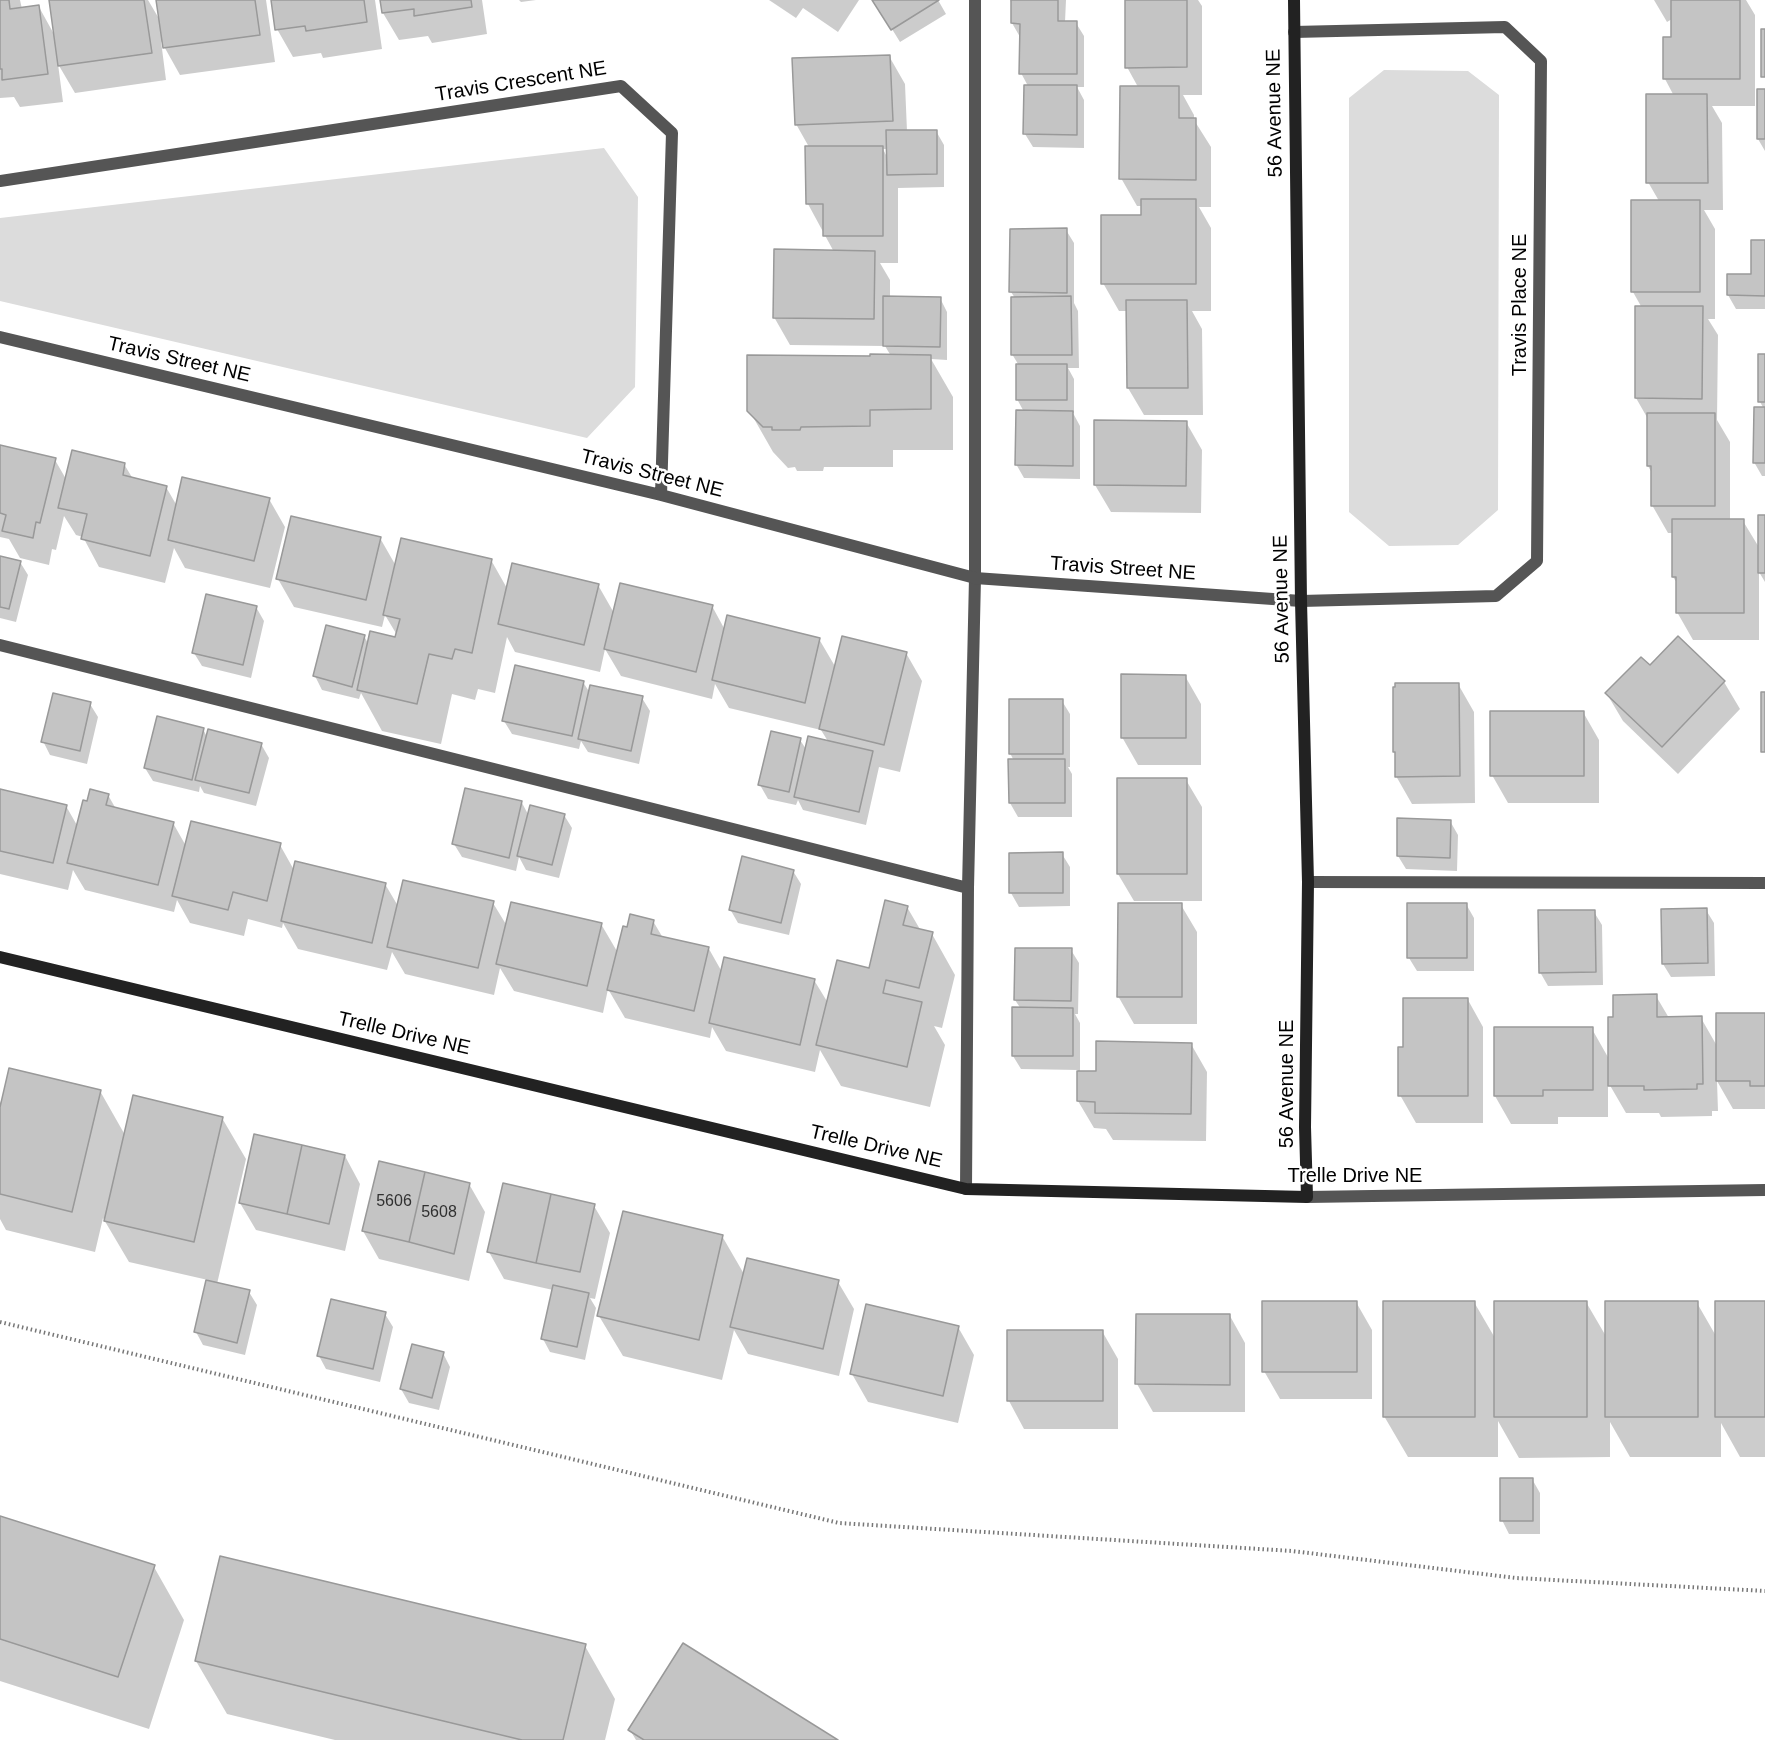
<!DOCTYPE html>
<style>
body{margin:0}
canvas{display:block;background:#fff}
</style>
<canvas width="1765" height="1740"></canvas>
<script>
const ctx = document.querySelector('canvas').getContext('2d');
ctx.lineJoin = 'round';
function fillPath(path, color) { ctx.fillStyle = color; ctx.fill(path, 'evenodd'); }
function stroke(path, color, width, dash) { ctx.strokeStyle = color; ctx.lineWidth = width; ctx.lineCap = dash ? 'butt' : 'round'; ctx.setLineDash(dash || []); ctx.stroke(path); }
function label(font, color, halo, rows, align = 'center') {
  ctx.font = font + ' Helvetica,sans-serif'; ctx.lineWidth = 5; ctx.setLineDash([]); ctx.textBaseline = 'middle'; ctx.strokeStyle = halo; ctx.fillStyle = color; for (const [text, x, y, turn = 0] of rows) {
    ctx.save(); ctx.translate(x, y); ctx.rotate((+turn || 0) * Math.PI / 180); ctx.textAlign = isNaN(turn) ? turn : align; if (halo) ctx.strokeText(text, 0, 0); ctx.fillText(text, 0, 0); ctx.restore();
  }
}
fillPath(new Path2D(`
 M1384,70L1468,71L1499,95L1498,510L1458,545L1389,546L1349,512V98Z
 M604,148L638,197L635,387L587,438L0,301V218Z`), '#dcdcdc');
fillPath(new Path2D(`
 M0,0H20L22,9L39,7L55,36L60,0H148L161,22L158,0H266L275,62L180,75L161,41L166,80L75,93L58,64L63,102L20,107L14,97L0,98Z
 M272,0H375L382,49L323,58L321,53L293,57L277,29Z
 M381,0H482L487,34L432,43L428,36L399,40L383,13Z
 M519,0H536L521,2Z
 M769,0H859L838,32L803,8L796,18Z
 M874,0H938L946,14L900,42Z
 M1010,0H1066L1065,22L1076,23L1084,36V87H1077L1084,100V148L1033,147L1025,134L1028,86L1021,73L1020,37L1012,23V4Z
 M1127,0H1198L1202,6V95H1183L1194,115V120L1211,147V207H1199L1211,228V311H1192L1202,329L1203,415H1144L1128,388V311H1119L1103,283L1143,216V206H1137L1121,178L1138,87L1127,67Z
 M1654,0H1746L1755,15V106H1712L1722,123L1723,210H1704L1715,229V319H1708L1718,335L1717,420L1730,442V521H1743L1760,549L1765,517V582L1759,572V640H1693L1677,612V583L1673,577L1674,533H1668L1652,505V473L1648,466V419L1636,398L1642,308L1633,292L1659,201L1648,182L1674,96L1665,79L1672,38V19L1667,22Z
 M889,56L905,84L907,131H936L944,145V187L898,188V263H880L890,280V298H940L947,312V360L931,359L953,397V450H893V467H824L823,471H797L795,467L788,468L773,452L749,410L891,356L885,346L790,345L774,317L834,252L808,204L807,147H809L796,124ZM883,149H888V159Z
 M1765,90V151L1758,139Z
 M1066,230L1074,243V303L1078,311L1079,368H1068L1074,379V413H1073L1080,426V479L1024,478L1016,464L1024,412L1017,399L1018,364L1012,354L1015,298L1011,292Z
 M1765,241V309H1736L1728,295V275H1753Z
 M1765,355V476H1762L1754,462L1764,409L1760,402Z
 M1186,422L1202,450L1201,513L1111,512L1095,485Z
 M0,446L55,460L66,479L124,464L133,479L166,487L177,506L269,499L285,527L270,588L185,568L174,548L165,583L99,567L83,537L76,535L64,516L56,550L52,549L49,565L20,558L9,539L0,537Z
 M380,538L396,566L491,560L508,590L598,585L614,613L712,606L725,630L819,639L836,668L906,653L922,681L900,772L879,767L866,825L803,810L798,800L796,805L768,799L760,785L800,740L806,749L829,743L821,730L729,708L715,684L712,699L621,676L605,649L600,672L515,652L507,637L495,693L478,689L475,700L452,694L441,744L382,731L361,693L359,699L322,690L315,676L364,636L369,645L396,638L397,635L385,615L382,627L294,607L278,579Z
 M0,557L20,562L28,575L16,622L0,618Z
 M256,607L264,621L251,678L202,666L194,653Z
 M1650,667L1724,682L1740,709L1678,774L1623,721L1607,694Z
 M1185,676L1201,704V765H1138L1122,737Z
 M583,682L590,693L642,698L650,711L639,764L588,752L581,741L579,749L512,734L504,721Z
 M1458,684L1474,712L1475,803L1412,804L1396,776V755L1394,751Z
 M1062,701L1070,714V767H1068L1072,774V817H1018L1010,803L1009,761H1014L1010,753Z
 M90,704L98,717L87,764L50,755L43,741Z
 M1583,712L1599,740V803H1508L1492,775Z
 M203,729L207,737L261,744L269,758L256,806L204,793L200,786L199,792L153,781L145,768Z
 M1186,780L1202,807V901H1134L1118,874Z
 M0,791L66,806L78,827L88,802L108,795L116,809L173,823L186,846L280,845L294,870L385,884L398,906L493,903L507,926L601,924L618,953L628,928L653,921L663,938L709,949L722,972L814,980L828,1003L870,970L907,907L921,931L932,934L955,975L942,1028L934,1026L945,1045L930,1107L841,1086L820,1050L815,1072L726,1051L712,1027L710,1038L625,1018L608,989L603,1013L514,991L500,968L494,995L405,974L392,952L387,970L298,949L283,923L282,928L248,919L244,936L190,923L177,900L174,912L85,890L73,870L68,890L0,874Z
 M522,803L529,816L564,815L572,828L559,878L526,870L519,857L516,871L462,857L454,844Z
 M1450,821L1458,835L1457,871L1406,869L1398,856Z
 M1010,854H1062L1070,867V906L1019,907L1011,893Z
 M793,871L801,884L789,935L738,923L730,909Z
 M1466,904L1474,918V971H1417L1409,958Z
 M1181,905L1197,932V1024H1134L1118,996Z
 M1706,910L1714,923L1715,976L1671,977L1663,964Z
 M1594,912L1602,925L1603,985L1548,986L1540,972Z
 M1071,950L1079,963L1078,1014H1075L1080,1023V1072H1097L1191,1044L1207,1072L1206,1141L1113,1140L1106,1129L1094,1128L1078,1101V1070L1021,1069L1013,1056L1021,1009L1015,1000Z
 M1656,996L1669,1018H1701L1717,1046L1765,1014V1109H1733L1717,1081L1718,1111H1712V1116L1661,1117L1659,1113H1626L1608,1082V1117H1558V1124H1511L1495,1096L1592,1029L1609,1059L1614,1018Z
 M1468,1000L1483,1027V1123H1416L1400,1095L1404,1048Z
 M100,1091L125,1135L222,1118L246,1159L217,1284L249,1292L257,1305L245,1355L203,1345L196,1332L208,1280L129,1262L103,1218L95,1252L6,1230L0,1219V1101L2,1105Z
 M345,1156L360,1184L345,1251L256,1230L240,1203Z
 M469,1184L485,1212L469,1281L379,1259L363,1231Z
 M594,1206L610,1233L595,1299L590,1298L596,1308L585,1360L550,1352L543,1339L553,1290L504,1279L489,1252Z
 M722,1236L744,1274L838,1282L854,1309L839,1376L748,1354L734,1330L722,1380L623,1356L599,1316Z
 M1356,1302L1372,1330V1399H1280L1264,1371Z
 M1474,1302L1495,1338L1586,1302L1607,1338L1697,1303L1716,1336L1765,1302V1457H1740L1721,1423V1457H1630L1610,1422V1457L1519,1458L1498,1421V1457H1408L1384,1416Z
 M385,1314L393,1327L380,1382L326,1369L319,1356Z
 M1230,1316L1245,1343V1412H1153L1137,1384Z
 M958,1327L974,1355L958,1423L868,1402L852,1374Z
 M1102,1331L1118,1359V1429H1024L1009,1401V1332Z
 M443,1353L450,1367L439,1410L409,1403L401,1389Z
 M1532,1479L1540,1493V1534H1509L1502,1520Z
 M0,1517L154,1567L184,1620L149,1729L0,1681Z
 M585,1646L615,1699L605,1740H335L227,1714L196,1661Z
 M630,1730L835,1740H636Z`), '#0003');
const building = new Path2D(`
 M0,0H9L10,9L39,5L48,74L2,80V69H0Z
 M49,0H144L152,53L58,66Z
 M156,0H255L260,35L163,48Z
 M271,0H364L367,22L306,31L305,26L275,30Z
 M380,0H471L472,7L414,16V9L382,13Z
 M872,0H939L891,30Z
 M1011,0H1058V21H1077V74H1019L1020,24L1011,23Z
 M1125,0H1187V67L1125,68Z
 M1671,0H1740V79H1663V37H1671Z
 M1761,29H1765V77H1761Z
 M890,55L893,121L795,125L792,58Z
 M1024,85H1077V135L1023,134Z
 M1120,86H1179V118H1196V180L1119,179Z
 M1757,89H1765V139H1757Z
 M1646,94H1707L1708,183H1646Z
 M886,130H937V174L887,175Z
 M805,146H883V236H823V204H806Z
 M1141,199H1196V284H1101V215H1141Z
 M1631,200H1700V292H1631Z
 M1067,228V293L1009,292L1010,229Z
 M1751,240H1765V296L1727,295V274H1751Z
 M774,249L875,251L874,319L773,318Z
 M883,296L941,297L940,347L883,346Z
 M1071,296L1072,355H1011V297Z
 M1126,300H1187L1188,388H1127Z
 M1635,306H1703L1702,399L1635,398Z
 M870,354L931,355V409L870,410V426L801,427L800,430H772V427H763L747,411V355L870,356Z
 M1758,354H1765V402H1758Z
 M1016,364H1067V400H1016Z
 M1754,407H1765V463H1753Z
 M1016,410L1073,411V466L1015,465Z
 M1647,413H1715V506H1651V466H1647Z
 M1094,420L1187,421L1186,486L1094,485Z
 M0,445L56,458L40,523L36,522L33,538L2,531L6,515L0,513Z
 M72,450L125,463L123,475L167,486L150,556L81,539L87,514L58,508Z
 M182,477L270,498L254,561L168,540Z
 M1758,515H1765V573H1758Z
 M291,516L381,537L366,600L276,579Z
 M1672,519H1744V613H1676V577H1672Z
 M401,538L492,559L472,653L455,649L452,659L429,654L417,704L357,690L370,631L395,637L400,619L383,615Z
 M0,556L21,561L9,609L0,607Z
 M512,563L599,584L584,645L498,624Z
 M620,583L713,605L696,672L604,649Z
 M206,594L257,606L243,665L192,653Z
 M727,615L820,638L805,703L712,680Z
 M326,625L365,635L352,687L313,676Z
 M842,636L907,652L884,745L819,729Z
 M1678,636L1725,681L1662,747L1605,693L1641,657L1650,665Z
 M515,665L584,681L572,736L502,721Z
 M1121,674L1186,675V738H1121Z
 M1395,683H1459L1460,776L1395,777V752H1393V687H1395Z
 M590,685L643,696L631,751L578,739Z
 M1761,692H1765V752H1761Z
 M53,693L91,702L80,751L41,742Z
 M1009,699H1063V754H1009Z
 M1490,711H1584V776H1490Z
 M157,716L204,728L192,780L144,768Z
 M208,729L262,743L249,793L195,780Z
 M771,731L801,738L789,792L758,785Z
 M808,736L873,751L859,812L794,797Z
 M1008,759H1065V803H1009Z
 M1117,778H1187V874H1117Z
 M465,788L522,801L509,858L452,844Z
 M0,789L67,805L53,863L0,851Z
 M90,789L109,794L106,805L174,822L158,885L67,863L83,800L87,801Z
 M530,805L565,814L552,865L517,856Z
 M1397,818L1451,820L1450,858L1397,856Z
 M191,821L281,843L267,901L233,892L228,910L172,896Z
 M1063,852V893H1009V853Z
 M742,856L794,870L781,923L729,910Z
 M295,861L386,883L372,943L281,921Z
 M403,880L494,901L478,968L387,947Z
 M885,900L908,906L903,925L933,932L919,988L886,980L883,993L922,1002L907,1067L816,1045L837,960L869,968Z
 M511,902L602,923L587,986L496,964Z
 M1118,903H1182V997H1117Z
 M1407,903H1467V958H1407Z
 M1707,908L1708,963L1662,964L1661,909Z
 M1538,910H1595L1596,972L1539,973Z
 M630,914L654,920L651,934L709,947L694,1011L607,990L623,926L627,927Z
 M1015,948H1072L1071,1001L1014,1000Z
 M724,957L815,979L800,1045L709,1023Z
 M1657,994V1017L1702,1016L1703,1084H1697V1089L1644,1090V1086H1608V1017H1613V995Z
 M1403,998H1468V1096H1398V1047H1403Z
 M1012,1007L1073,1008V1056H1012Z
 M1716,1013H1765V1086H1750V1081H1716Z
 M1494,1027H1593V1090H1543V1096H1494Z
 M1096,1041L1192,1043L1191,1114L1095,1113V1102L1077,1101V1071H1096Z
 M9,1068L101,1090L72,1212L0,1194V1107Z
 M133,1095L223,1117L194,1242L104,1221Z
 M254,1134L302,1145L287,1214L239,1203Z
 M302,1145L345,1155L329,1224L287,1214Z
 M379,1161L425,1172L409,1242L362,1231Z
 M425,1172L470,1183L454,1254L409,1242Z
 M503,1183L551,1194L536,1263L487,1252Z
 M551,1194L595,1204L580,1272L536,1263Z
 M623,1211L723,1235L699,1340L597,1316Z
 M747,1258L839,1280L823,1349L730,1327Z
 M206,1280L250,1290L237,1343L194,1332Z
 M553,1285L589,1293L577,1347L541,1339Z
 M331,1299L386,1312L373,1369L317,1356Z
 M1262,1301H1357V1372H1262Z
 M1383,1301H1475V1417H1383Z
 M1494,1301H1587V1417H1494Z
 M1605,1301H1698V1417H1605Z
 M1715,1301H1765V1417H1715Z
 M866,1304L959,1326L943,1396L850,1374Z
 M1136,1314H1230V1385L1135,1384Z
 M1007,1330H1103V1401H1007Z
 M412,1344L444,1352L432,1398L400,1389Z
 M1500,1478H1533V1521H1500Z
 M0,1516L155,1565L118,1677L0,1639Z
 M220,1556L586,1644L563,1740H522L195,1661Z
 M683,1643L838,1740H644L628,1730Z`);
fillPath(building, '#c4c4c4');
stroke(building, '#999', 1.5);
stroke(new Path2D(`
 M0,1322L839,1523L1292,1551L1516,1578L1765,1591`), '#777', 4, [1.5, 3]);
stroke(new Path2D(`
 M0,645L968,888
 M1308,882L1765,883
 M966,1189L968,888L975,578V0`), '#555', 12);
stroke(new Path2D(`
 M0,181L621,86L672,133L661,495
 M0,337L661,495L975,578L1301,601L1496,596L1537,561L1541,61L1505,27L1294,32
 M1307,1197L1765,1190`), '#555', 12);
stroke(new Path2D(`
 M0,957L966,1189L1307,1197L1305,1127L1308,882L1301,601L1294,0`), '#222', 12);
label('16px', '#313131', null, [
 ["5606",394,1202],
 ["5608",439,1213]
]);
label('20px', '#000', '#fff', [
 ["Travis Crescent NE",521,82,-9],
 ["56 Avenue NE",1275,113,-91],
 ["Travis Place NE",1520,305,-90],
 ["Travis Street NE",179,360,13],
 ["Travis Street NE",652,474,14],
 ["Travis Street NE",1123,569,4],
 ["56 Avenue NE",1282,599,-91],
 ["Trelle Drive NE",404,1034,13],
 ["56 Avenue NE",1287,1084,-90],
 ["Trelle Drive NE",876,1147,13],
 ["Trelle Drive NE",1355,1176]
]);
</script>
